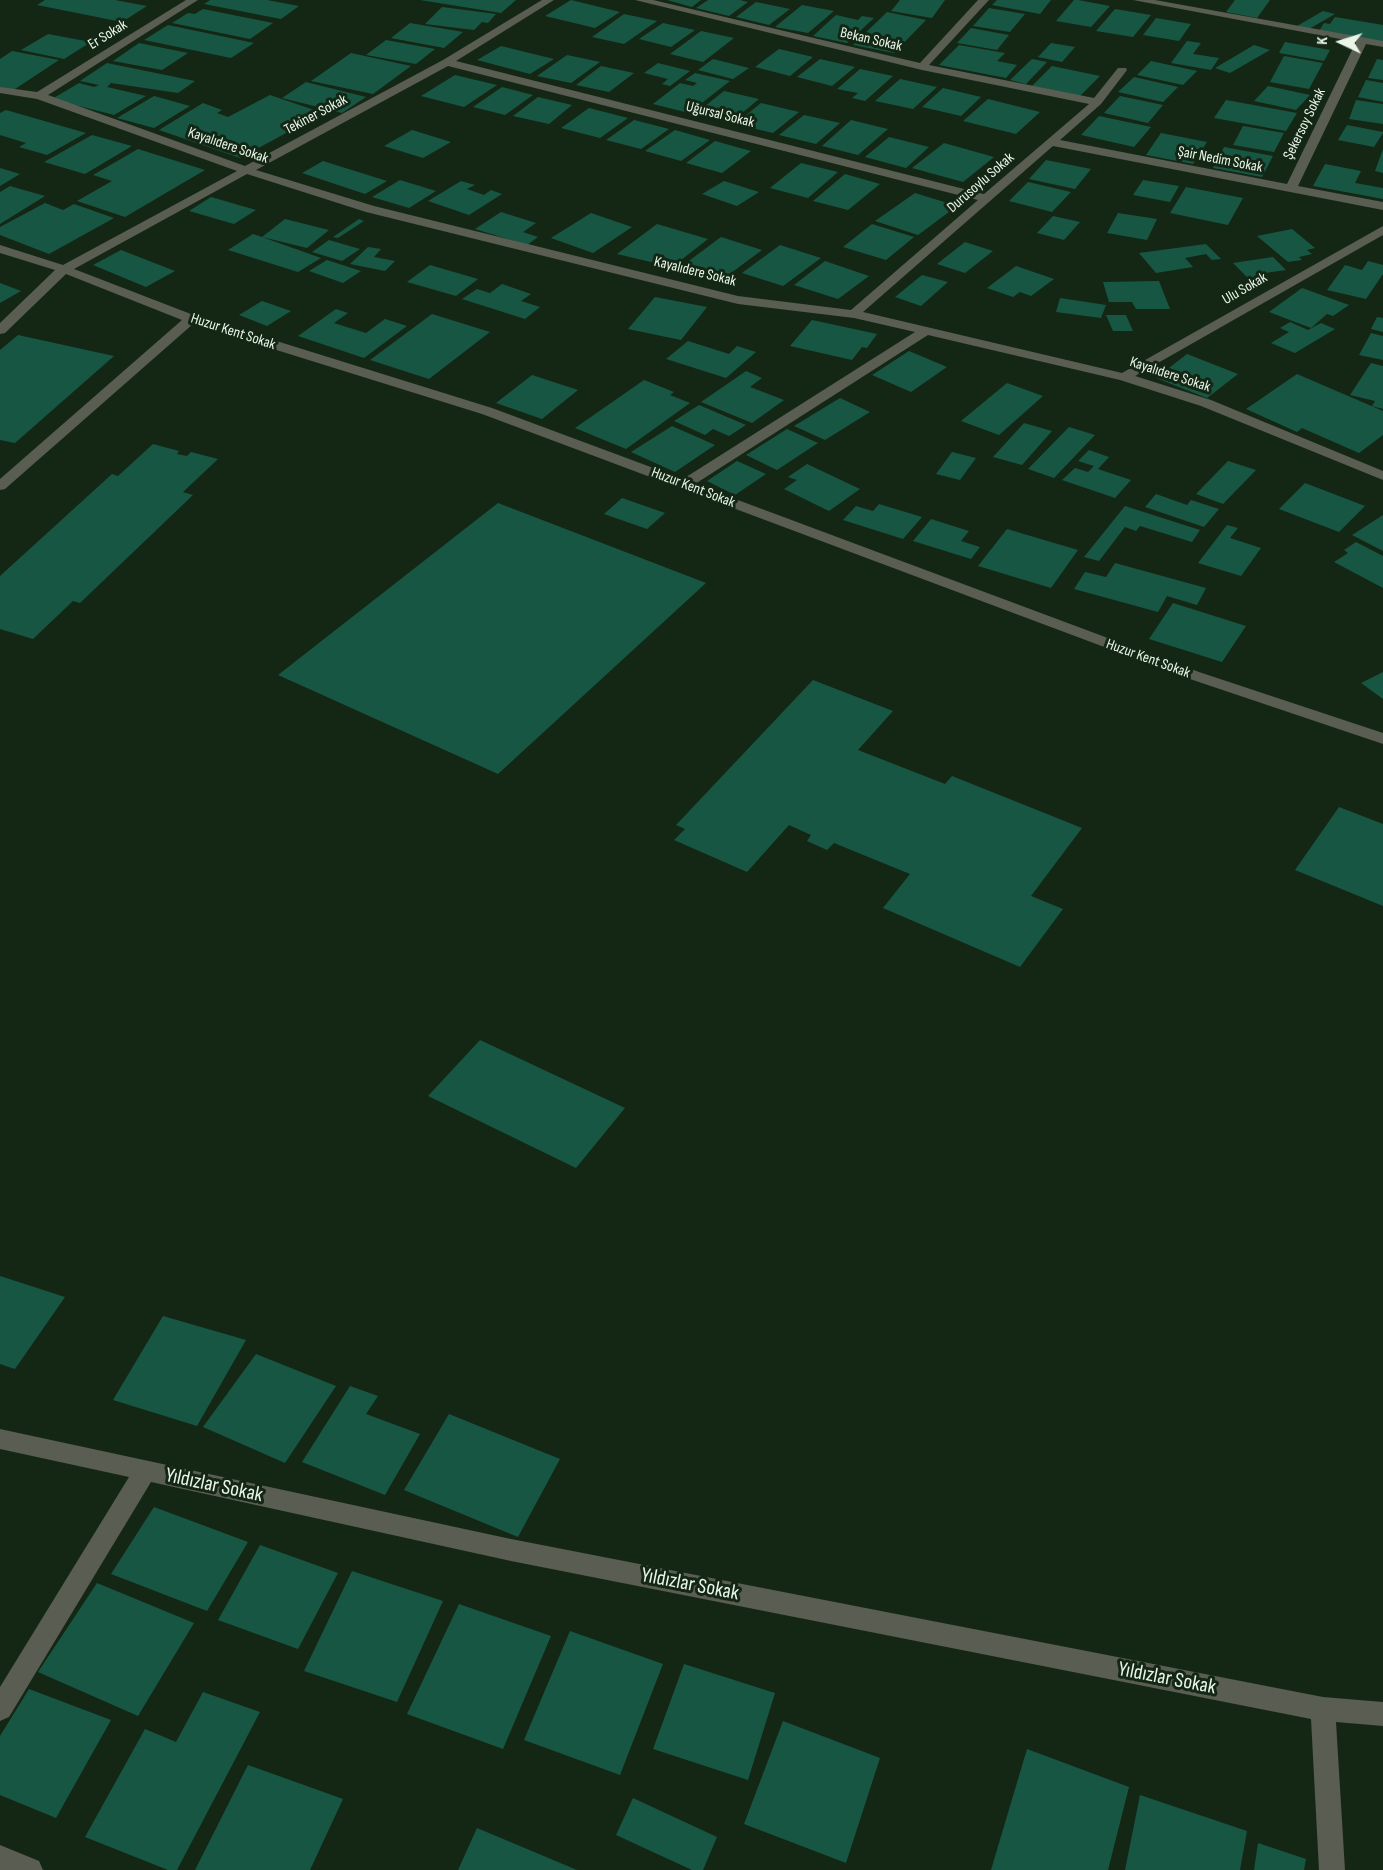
<!DOCTYPE html>
<meta charset="utf-8">
<style>
body{margin:0}
#map{position:relative;width:1383px;height:1870px;overflow:hidden;background:#142715;font-family:"Sofia Sans Condensed",sans-serif}
canvas{display:block}
.north{position:absolute;left:1311px;top:12px;width:60px;height:60px;-webkit-text-stroke:4px #142715;paint-order:stroke;rotate:274deg;font-size:16px;font-weight:700;line-height:24px;text-align:center;color:#e8f5e8}
.north::after{content:'';display:block;margin:auto;width:21px;height:27px;background:#e8f5e8;clip-path:polygon(50% 0,100% 100%,50% 72%,0 100%)}
</style>
<div id="map">
<canvas width="1383" height="1870"></canvas>
<div class="north">K</div>
</div>
<script>
const ctx = document.querySelector('canvas').getContext('2d');
ctx.lineJoin = 'round';
function fillPath(path, color) { ctx.fillStyle = color; ctx.fill(path, 'evenodd'); }
function label(font, color, halo, rows, align = 'center') {
  ctx.font = font + ' "Sofia Sans Condensed",sans-serif'; ctx.lineWidth = 6; ctx.setLineDash([]); ctx.textBaseline = 'middle'; ctx.strokeStyle = halo; ctx.fillStyle = color; for (const [text, x, y, turn = 0] of rows) {
    ctx.save(); ctx.translate(x, y); ctx.rotate((+turn || 0) * Math.PI / 180); ctx.textAlign = isNaN(turn) ? turn : align; if (halo) ctx.strokeText(text, 0, 0); ctx.fillText(text, 0, 0); ctx.restore();
  }
}
fillPath(new Path2D(`
 M45,0H115L147,6L122,22L37,5Z
 M210,0H267L299,6L281,19L204,4Z
 M420,0H516L501,13Z
 M571,0L620,12L595,28L545,16Z
 M667,0H701L692,7Z
 M708,0H740L748,2L729,16L696,8Z
 M900,0H945L932,18L891,11Z
 M997,0H1051L1040,14L992,5Z
 M1074,0H1078L1110,6L1091,27L1056,21Z
 M1235,0H1270L1257,18L1226,12Z
 M756,2L790,9L769,25L736,17Z
 M802,5L834,11L808,33L775,27Z
 M442,7L496,14L488,23L482,22L474,30L425,24Z
 M989,8L1025,14L1010,32L973,26Z
 M203,9L273,23L250,39L172,23L188,13L195,14Z
 M1115,9L1151,15L1133,37L1096,31Z
 M1323,11L1335,14L1309,29L1297,26Z
 M887,12L926,20L894,53L853,45Z
 M624,14L657,21L624,44L592,37Z
 M836,15L858,20L862,16L874,18L847,43L813,36Z
 M1335,17L1383,25V43L1319,31L1324,23L1330,24Z
 M1156,18L1191,24L1179,41L1143,35Z
 M410,23L463,32L444,48L391,38Z
 M663,23L695,30L671,47L639,39Z
 M168,25L254,43L231,58L144,40Z
 M971,28L1009,35L997,50L957,43Z
 M701,31L734,38L703,62L670,54Z
 M48,34L91,42L64,59L21,50Z
 M386,40L435,49L416,64L366,55Z
 M1187,41L1201,43L1193,54L1219,58L1211,70L1171,63Z
 M1285,42L1330,50L1324,61L1279,53Z
 M139,43L188,53L162,70L113,61Z
 M1051,43L1075,47L1062,62L1038,57Z
 M959,45L1005,53L997,61L1017,65L1006,78L939,65Z
 M1254,45L1270,50L1230,73L1215,68Z
 M501,46L554,59L530,74L477,60Z
 M779,49L813,57L790,76L755,67Z
 M12,51L59,60L12,91L0,89V59Z
 M351,53L411,66L373,94L311,81Z
 M567,55L600,62L571,83L537,76Z
 M1284,56L1323,63L1309,89L1270,82Z
 M713,59L749,68L733,79L698,70Z
 M820,59L855,67L832,86L797,77Z
 M1032,59L1047,62L1026,84L1010,80Z
 M1377,59L1383,60V80L1368,78Z
 M1151,61L1197,71L1183,85L1137,75Z
 M107,63L195,81L178,93L111,83L107,87L146,96L114,115L52,99L79,83L94,87L99,85L80,81Z
 M658,63L690,71L670,86L662,84L668,79L644,73Z
 M601,66L634,73L609,92L576,85Z
 M1052,66L1100,76L1080,96L1032,86Z
 M860,69L893,76L865,101L852,98L858,93L837,89Z
 M695,73L730,81L689,113L653,104L680,83L693,86L697,83L685,80Z
 M455,75L497,85L464,107L421,96Z
 M1134,77L1178,87L1163,102L1118,92Z
 M900,79L937,87L913,109L875,101Z
 M1366,80L1383,83V102L1358,97Z
 M306,82L366,97L342,113L282,98Z
 M1268,86L1310,95L1296,110L1254,101Z
 M502,87L533,95L505,115L473,107Z
 M943,88L981,97L961,116L922,107Z
 M724,91L759,99L730,123L695,114Z
 M270,95L323,113L240,158L159,130L203,103L222,110L217,113L228,117Z
 M154,96L190,106L154,128L117,118Z
 M1120,96L1163,105L1148,123L1104,113Z
 M538,97L572,105L549,124L513,116Z
 M988,99L1040,112L1016,134L963,121Z
 M1226,100L1297,113L1286,131L1214,118Z
 M1356,100L1383,104V124L1349,119Z
 M761,103L799,112L773,133L735,124Z
 M589,108L628,118L600,138L561,128Z
 M6,110L86,133L47,155L19,147L26,143L0,135V113Z
 M804,115L840,123L816,144L779,135Z
 M1099,116L1151,127L1134,147L1081,135Z
 M634,120L669,129L641,149L606,140Z
 M851,120L888,129L858,155L822,146Z
 M1347,125L1383,132V133L1374,147L1338,140Z
 M1243,126L1284,133L1274,152L1233,145Z
 M412,130L451,142L423,158L384,146Z
 M675,130L710,140L681,161L645,151Z
 M1161,133L1207,142L1193,164L1146,155Z
 M92,135L132,146L85,174L44,162Z
 M889,137L929,147L906,168L865,157Z
 M715,141L751,151L722,173L686,163Z
 M944,143L994,157L963,182L912,168Z
 M1224,147L1273,156L1262,177L1213,168Z
 M138,149L205,170L125,217L77,201L112,181L93,175Z
 M1383,150V173L1375,171L1383,149Z
 M1046,160L1091,169L1075,189L1029,179Z
 M323,161L387,181L365,194L302,173Z
 M801,163L838,172L808,198L770,188Z
 M1325,164L1361,171L1355,183L1383,188V199L1313,186Z
 M0,168L20,174L0,186Z
 M845,174L880,184L848,210L813,201Z
 M400,180L436,191L409,208L372,197Z
 M1143,180L1179,186L1170,202L1133,195Z
 M461,181L475,185L467,189L484,195L491,190L502,194L469,215L428,201Z
 M724,181L759,192L737,206L702,194Z
 M1028,182L1071,192L1052,212L1009,201Z
 M10,186L45,196L0,224V192Z
 M1186,187L1243,198L1228,225L1170,213Z
 M915,193L957,206L918,235L875,221Z
 M211,197L256,210L234,224L189,211Z
 M45,203L63,210L74,204L114,218L49,254L0,235V227Z
 M501,212L536,223L523,232L538,237L527,245L475,229Z
 M591,213L632,227L593,253L551,238Z
 M1118,213L1157,219L1147,240L1107,233Z
 M1053,216L1080,222L1064,240L1037,233Z
 M285,219L329,230L307,248L262,237Z
 M359,219L364,221L338,238L333,237Z
 M657,224L708,239L672,267L617,254Z
 M872,224L914,237L886,260L843,247Z
 M1292,229L1315,248L1307,250L1312,254L1299,257L1302,260L1288,262L1257,236Z
 M253,234L262,237L321,258L298,272L228,250Z
 M721,237L762,250L727,276L702,268L698,271L682,266Z
 M329,240L360,249L342,261L312,252Z
 M965,242L993,251L965,273L937,264Z
 M1206,244L1221,259L1212,260L1206,254L1185,258L1193,267L1156,273L1139,253Z
 M780,245L821,258L783,286L742,273Z
 M368,247L381,249L374,257L395,261L385,271L350,264Z
 M121,250L175,271L146,287L93,265Z
 M1273,257L1286,270L1265,273L1268,277L1250,280L1233,263Z
 M327,260L361,271L343,283L309,271Z
 M825,261L869,276L838,299L794,285Z
 M1368,261L1383,265V274L1366,299L1327,290L1345,265L1362,270Z
 M430,265L478,279L456,296L407,282Z
 M1016,266L1054,279L1031,296L1020,292L1013,297L987,288Z
 M922,275L948,282L921,306L895,297Z
 M1159,281L1170,309H1136L1132,302H1109L1103,282Z
 M0,283L21,291L0,303Z
 M502,284L531,294L521,301L540,307L525,319L462,299L477,289L490,293Z
 M1302,288L1349,305L1333,316L1327,314L1311,328L1269,312Z
 M655,297L707,307L681,340L628,329Z
 M1060,298L1106,305L1101,318L1056,312Z
 M262,301L291,311L267,326L239,315Z
 M336,309L348,313L334,323L366,333L385,319L407,326L364,358L298,336Z
 M432,314L490,332L429,379L370,360Z
 M1106,315H1126L1133,331H1113Z
 M1377,317L1383,318V332L1371,329Z
 M812,320L877,334L867,348L862,347L852,360L790,346Z
 M1290,322L1308,330L1321,323L1335,329L1295,353L1271,343L1289,332L1280,328Z
 M1371,333L1383,336V360L1359,355Z
 M18,335L114,356L15,443L0,440V350Z
 M688,341L729,354L737,346L756,352L726,378L666,359Z
 M909,351L947,367L911,392L872,375Z
 M1187,354L1238,374L1207,398L1156,378Z
 M1371,363L1383,366V409L1372,406L1375,401L1350,395Z
 M746,371L762,378L750,387L784,400L752,423L701,402Z
 M1297,374L1383,411V435L1359,453L1302,428L1297,432L1246,409Z
 M532,375L578,390L542,419L496,403Z
 M644,380L674,392L670,395L690,403L626,449L575,428Z
 M1007,383L1043,396L999,435L961,421Z
 M840,398L870,412L825,440L794,426Z
 M699,405L746,425L729,436L713,429L705,435L674,421Z
 M1024,423L1052,431L1022,465L993,457Z
 M672,426L715,445L675,472L631,452Z
 M1069,427L1095,435L1054,478L1028,469Z
 M787,429L818,443L777,470L746,455Z
 M153,444L179,451L177,454L187,456L191,452L218,459L183,492L193,495L80,603L73,601L33,639L0,629V576L112,474L118,476Z
 M1089,450L1109,457L1098,469L1131,480L1115,498L1062,480L1075,468L1088,472L1094,466L1078,461Z
 M952,452L976,458L960,480L936,474Z
 M737,461L766,474L735,495L707,481Z
 M1228,461L1256,470L1223,504L1196,494Z
 M807,464L860,489L829,511L784,489L797,480L788,477Z
 M1305,483L1365,506L1339,532L1279,509Z
 M1156,494L1187,505L1191,500L1219,509L1204,527L1145,507Z
 M622,498L665,513L647,529L604,514Z
 M498,503L706,583L498,774L278,675Z
 M879,504L922,517L903,539L843,520L856,506L873,511Z
 M1125,506L1200,530L1192,542L1140,526L1136,531L1125,527L1099,561L1084,557Z
 M1383,515V551L1352,535Z
 M931,519L969,531L961,541L980,547L971,559L913,541Z
 M1227,525L1238,528L1230,538L1261,548L1241,576L1198,563Z
 M1007,529L1078,550L1051,588L978,566Z
 M1356,542L1383,556V588L1334,562L1348,553L1344,550Z
 M1115,563L1206,588L1197,605L1167,596L1158,612L1074,589L1085,572L1106,577Z
 M1173,603L1246,626L1222,662L1149,639Z
 M1383,672V699L1361,683Z
 M813,680L893,711L858,750L945,784L952,776L1082,828L1031,896L1063,909L1020,967L883,908L910,874L834,843L827,850L807,841L811,835L789,825L747,872L674,840L685,829L676,825Z
 M1339,807L1383,824V906L1295,870Z
 M480,1040L625,1108L576,1168L428,1096Z
 M0,1276L65,1297L15,1369L0,1364Z
 M163,1316L246,1340L197,1426L113,1400Z
 M256,1354L336,1386L285,1463L203,1427Z
 M350,1386L378,1396L366,1414L420,1434L385,1495L302,1462Z
 M449,1414L560,1459L518,1537L404,1490Z
 M154,1507L248,1542L207,1611L111,1574Z
 M260,1545L338,1573L298,1649L218,1620Z
 M352,1571L443,1601L397,1702L304,1671Z
 M97,1583L194,1623L138,1716L38,1672Z
 M459,1604L551,1636L503,1749L407,1714Z
 M570,1631L663,1664L620,1775L524,1740Z
 M684,1664L775,1693L748,1780L653,1749Z
 M29,1689L111,1720L56,1818L0,1795V1736Z
 M203,1692L260,1712L177,1870H168L85,1837L145,1729L176,1742Z
 M783,1721L880,1758L846,1863L744,1824Z
 M1027,1749L1129,1787L1108,1870H991Z
 M248,1765L343,1799L310,1870H195Z
 M1140,1795L1247,1831L1240,1870H1125Z
 M633,1798L717,1837L703,1870H692L616,1835Z
 M477,1828L577,1870H458Z
 M1258,1843L1306,1859L1304,1870H1254Z`), '#185644');
fillPath(new Path2D(`
 M186,0H198L48,95L245,166L443,60L542,0H554L456,61L984,194L1089,104L922,70L635,0H653L920,63L978,0H989L929,65L1094,98L1118,68H1126L1127,70L1101,104L1060,140L1287,184L1356,42L1133,0H1155L1383,41V47L1366,44L1298,186L1383,202V210L1053,146L863,312L1122,373L1383,226V235L1135,376L1211,400L1383,471V480L1201,406L1120,380L928,335L695,484L1199,672L1383,733V744L1187,678L482,414L193,324L5,489L0,490V479L182,320L66,274L5,333L0,334V323L55,270L0,253V245L63,265L237,171L37,99L0,93V87L37,92ZM448,66L978,200L851,310L738,296L374,206L256,170ZM247,174L366,212L738,304L854,318L915,332L683,479L492,408L196,316L74,269Z
 M0,1429L511,1539L1323,1697L1383,1702V1726L1336,1722L1345,1870H1319L1311,1719L511,1561L151,1482L9,1717L0,1721V1687L129,1477L0,1449Z
 M0,1845L39,1861L43,1870H0Z`), '#5a5d51');
label('15px', '#e8f5e8', '#142715', [
 ["Er Sokak",108,35,-32],
 ["Bekan Sokak",871,40,13],
 ["Tekiner Sokak",316,115,-28],
 ["Uğursal Sokak",720,115,14],
 ["Şekersoy Sokak",1305,124,-64],
 ["Kayalıdere Sokak",228,146,19],
 ["Şair Nedim Sokak",1220,160,11],
 ["Durusoylu Sokak",981,183,-41],
 ["Kayalıdere Sokak",695,272,14],
 ["Ulu Sokak",1245,289,-30],
 ["Huzur Kent Sokak",233,332,18],
 ["Kayalıdere Sokak",1170,375,18],
 ["Huzur Kent Sokak",693,488,21],
 ["Huzur Kent Sokak",1148,659,20]
]);
label('21px', '#e8f5e8', '#142715', [
 ["Yıldızlar Sokak",214,1486,12],
 ["Yıldızlar Sokak",690,1585,11],
 ["Yıldızlar Sokak",1167,1679,11]
]);
</script>
